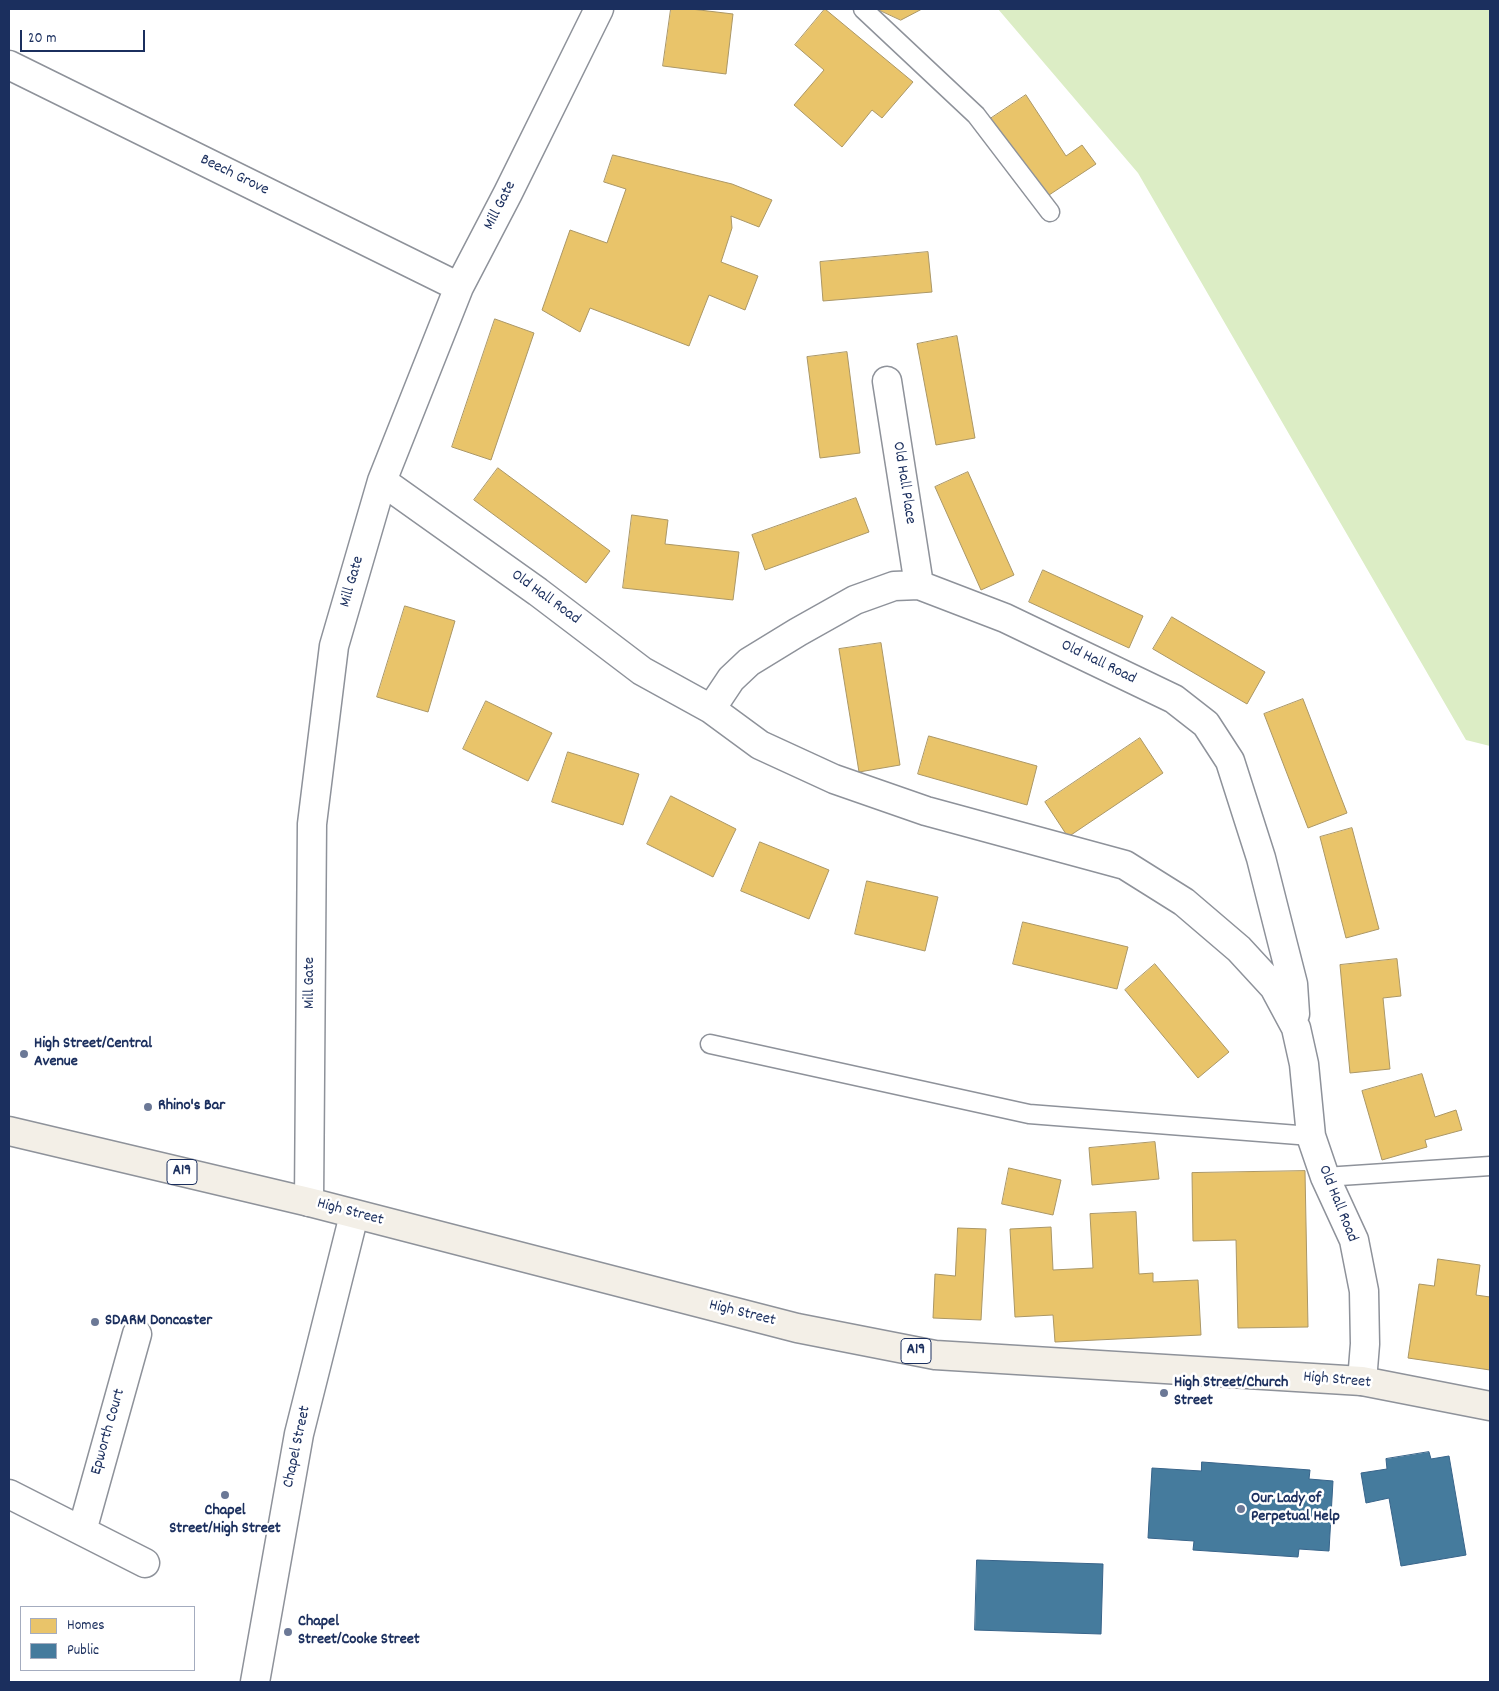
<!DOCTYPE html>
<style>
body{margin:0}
#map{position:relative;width:1499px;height:1691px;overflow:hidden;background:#fff;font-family:Dekko,sans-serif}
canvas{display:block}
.frame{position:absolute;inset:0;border:10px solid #1b2f5e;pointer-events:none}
.legend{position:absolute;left:20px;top:1606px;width:175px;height:65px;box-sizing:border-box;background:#fff;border:1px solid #a4acbf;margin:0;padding:6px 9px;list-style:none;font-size:15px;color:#1b2f5e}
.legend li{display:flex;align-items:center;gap:10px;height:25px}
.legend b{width:25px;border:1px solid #a4acbf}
.scale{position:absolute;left:20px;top:30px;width:125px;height:22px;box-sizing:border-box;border:2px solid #1b2f5e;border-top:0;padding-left:6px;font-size:15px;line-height:18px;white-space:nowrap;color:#1b2f5e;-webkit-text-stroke:4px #fff;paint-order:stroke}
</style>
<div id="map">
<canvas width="1499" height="1691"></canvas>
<div class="frame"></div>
<ul class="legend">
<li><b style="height:14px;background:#e9c46a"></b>Homes</li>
<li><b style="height:14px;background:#457b9d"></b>Public</li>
</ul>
<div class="scale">20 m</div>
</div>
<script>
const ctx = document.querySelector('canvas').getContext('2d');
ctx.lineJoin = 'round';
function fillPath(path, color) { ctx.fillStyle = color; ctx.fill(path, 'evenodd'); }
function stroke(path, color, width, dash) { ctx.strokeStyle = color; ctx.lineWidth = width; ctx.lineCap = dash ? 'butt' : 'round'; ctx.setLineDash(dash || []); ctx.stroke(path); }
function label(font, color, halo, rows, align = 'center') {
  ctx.font = font + ' Dekko,sans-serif'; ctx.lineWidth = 5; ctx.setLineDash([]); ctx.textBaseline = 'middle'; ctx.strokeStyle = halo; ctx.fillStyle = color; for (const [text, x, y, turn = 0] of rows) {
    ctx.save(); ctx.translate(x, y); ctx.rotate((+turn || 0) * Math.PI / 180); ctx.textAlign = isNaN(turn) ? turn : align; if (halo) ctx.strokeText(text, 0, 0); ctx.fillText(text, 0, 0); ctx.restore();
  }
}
fillPath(new Path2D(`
 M998,9H1490V746L1466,740L1138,173Z`), '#dcedc5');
const homes = new Path2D(`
 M671,9H691L733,14L726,74L663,66Z
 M825,9L913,82L882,118L872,110L842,147L794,105L824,70L795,45Z
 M877,9H922L901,20Z
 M1026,95L1066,156L1082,145L1096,164L1043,199L990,119Z
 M613,155L732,184L772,200L759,227L731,216L732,228L721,262L758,276L745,310L709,295L689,346L590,308L580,332L542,310L570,230L607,243L626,189L604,182Z
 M928,252L932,292L823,301L820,262Z
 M495,319L534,333L491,460L452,447Z
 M957,336L975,438L936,445L917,344Z
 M847,352L860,453L820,458L807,357Z
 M498,468L610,551L586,583L474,500Z
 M968,472L1014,575L981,590L935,487Z
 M856,498L869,532L765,570L752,535Z
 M632,515L668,520L665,544L739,552L733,600L623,588Z
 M1043,570L1143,616L1129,648L1029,602Z
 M405,606L455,621L428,712L377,697Z
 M1172,617L1265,672L1247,704L1153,649Z
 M881,643L900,765L859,772L839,649Z
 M1303,699L1347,813L1308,828L1264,714Z
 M486,701L552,733L528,781L463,749Z
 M929,736L1037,766L1027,805L918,774Z
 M1140,738L1163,773L1068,837L1045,802Z
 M568,752L639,774L623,825L552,802Z
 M671,796L736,829L713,877L647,844Z
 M1352,828L1379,929L1346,938L1320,837Z
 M760,842L829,870L809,919L741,891Z
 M867,881L938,897L925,951L855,934Z
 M1023,922L1128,947L1117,989L1013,964Z
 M1397,959L1401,996L1383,998L1390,1069L1350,1073L1340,965Z
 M1155,964L1229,1052L1198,1078L1125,990Z
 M1422,1074L1435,1117L1456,1110L1462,1130L1425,1140L1427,1147L1382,1160L1362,1091Z
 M1155,1142L1159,1179L1092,1185L1089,1148Z
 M1009,1168L1061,1180L1053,1215L1002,1204Z
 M1305,1171L1308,1327L1238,1328L1236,1240L1193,1241L1192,1173Z
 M1136,1212L1139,1274L1153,1273V1282L1198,1280L1201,1335L1055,1342L1053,1315L1015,1317L1010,1229L1051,1227L1053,1270L1093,1268L1090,1214Z
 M958,1228L986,1229L981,1320L933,1318L935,1274L955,1276Z
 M1438,1259L1480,1265L1476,1295L1490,1297V1370L1408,1358L1419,1284L1434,1286Z`);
fillPath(homes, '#e9c46a');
stroke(homes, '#ab9766', 1);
const public = new Path2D(`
 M1429,1452L1431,1459L1449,1456L1466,1555L1401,1566L1389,1498L1366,1503L1361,1473L1387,1469L1386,1459Z
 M1202,1462L1310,1470L1309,1479L1333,1481L1329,1551L1299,1549L1298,1557L1193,1550L1194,1541L1148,1538L1152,1468L1201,1471Z
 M977,1560L1103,1564L1101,1634L975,1630Z`);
fillPath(public, '#457b9d');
stroke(public, '#38648a', 1);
const lane = new Path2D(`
 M863,9L976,115L1050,212
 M710,1044L1029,1114L1311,1136
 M1325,1177L1490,1166`);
const street = new Path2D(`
 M9,65L459,287
 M887,381L919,585
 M382,481L538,592L642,671L711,709L760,745L834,779L926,811L1125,865L1184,902L1239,949L1274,987L1296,1028L1304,1064L1311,1136L1325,1177L1354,1240L1364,1291L1365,1344L1362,1381
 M711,709L731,679L749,662L798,632L855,600L894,586L919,585L1005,618L1174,699L1206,724L1230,761L1261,858L1282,941L1293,984L1295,1014
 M309,1202L312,824L334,646L382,481L459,287L508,193L599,9
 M9,1494L145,1563
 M82,1531L137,1334`);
const secondary = new Path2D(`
 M255,1682L299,1434L354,1215`);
const highway = new Path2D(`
 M9,1131L309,1202L797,1328L935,1355L1362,1381L1490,1406`);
stroke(lane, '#8e929a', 21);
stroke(street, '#8e929a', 31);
stroke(secondary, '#8e929a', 31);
stroke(highway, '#8e929a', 31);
stroke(lane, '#fff', 18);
stroke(street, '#fff', 28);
stroke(secondary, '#fff', 28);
stroke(highway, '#f3efe7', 28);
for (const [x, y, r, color] of [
 [24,1054,5,"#6b7896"],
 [148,1107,5,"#6b7896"],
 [95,1322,5,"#6b7896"],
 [1164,1393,5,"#6b7896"],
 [225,1495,5,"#6b7896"],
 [1241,1509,5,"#6b7896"],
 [288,1632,5,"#6b7896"]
]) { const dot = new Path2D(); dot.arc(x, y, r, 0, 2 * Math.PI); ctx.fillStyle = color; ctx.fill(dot); stroke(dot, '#fff', 2); }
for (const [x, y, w] of [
 [182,1172,30],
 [916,1351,30]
]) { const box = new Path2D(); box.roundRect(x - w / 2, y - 12.5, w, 25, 4); ctx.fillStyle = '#fff'; ctx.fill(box); stroke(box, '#1b2f5e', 1); }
label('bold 15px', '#1b2f5e', null, [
 ["A19",182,1172],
 ["A19",916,1351]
]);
label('16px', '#1b2f5e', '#fff', [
 ["Beech Grove",234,176,26],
 ["Mill Gate",501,206,-63],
 ["Old Hall Place",903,483,81],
 ["Mill Gate",353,582,-74],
 ["Old Hall Road",545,598,36],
 ["Old Hall Road",1098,663,26],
 ["Mill Gate",311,983,-90],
 ["Old Hall Road",1337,1204,68],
 ["High Street",350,1213,15],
 ["High Street",742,1314,14],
 ["High Street",1337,1381,5],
 ["Epworth Court",109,1432,-74],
 ["Chapel Street",298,1447,-78]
]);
label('bold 16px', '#1b2f5e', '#fff', [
 ["High Street/Central",34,1045],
 ["Avenue",34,1063],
 ["Rhino's Bar",158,1107],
 ["SDARM Doncaster",105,1322],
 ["High Street/Church",1174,1384],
 ["Street",1174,1402],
 ["Our Lady of",1251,1500],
 ["Perpetual Help",1251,1518],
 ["Chapel",225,1512,"center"],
 ["Street/High Street",225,1530,"center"],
 ["Chapel",298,1623],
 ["Street/Cooke Street",298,1641]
], 'left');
</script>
